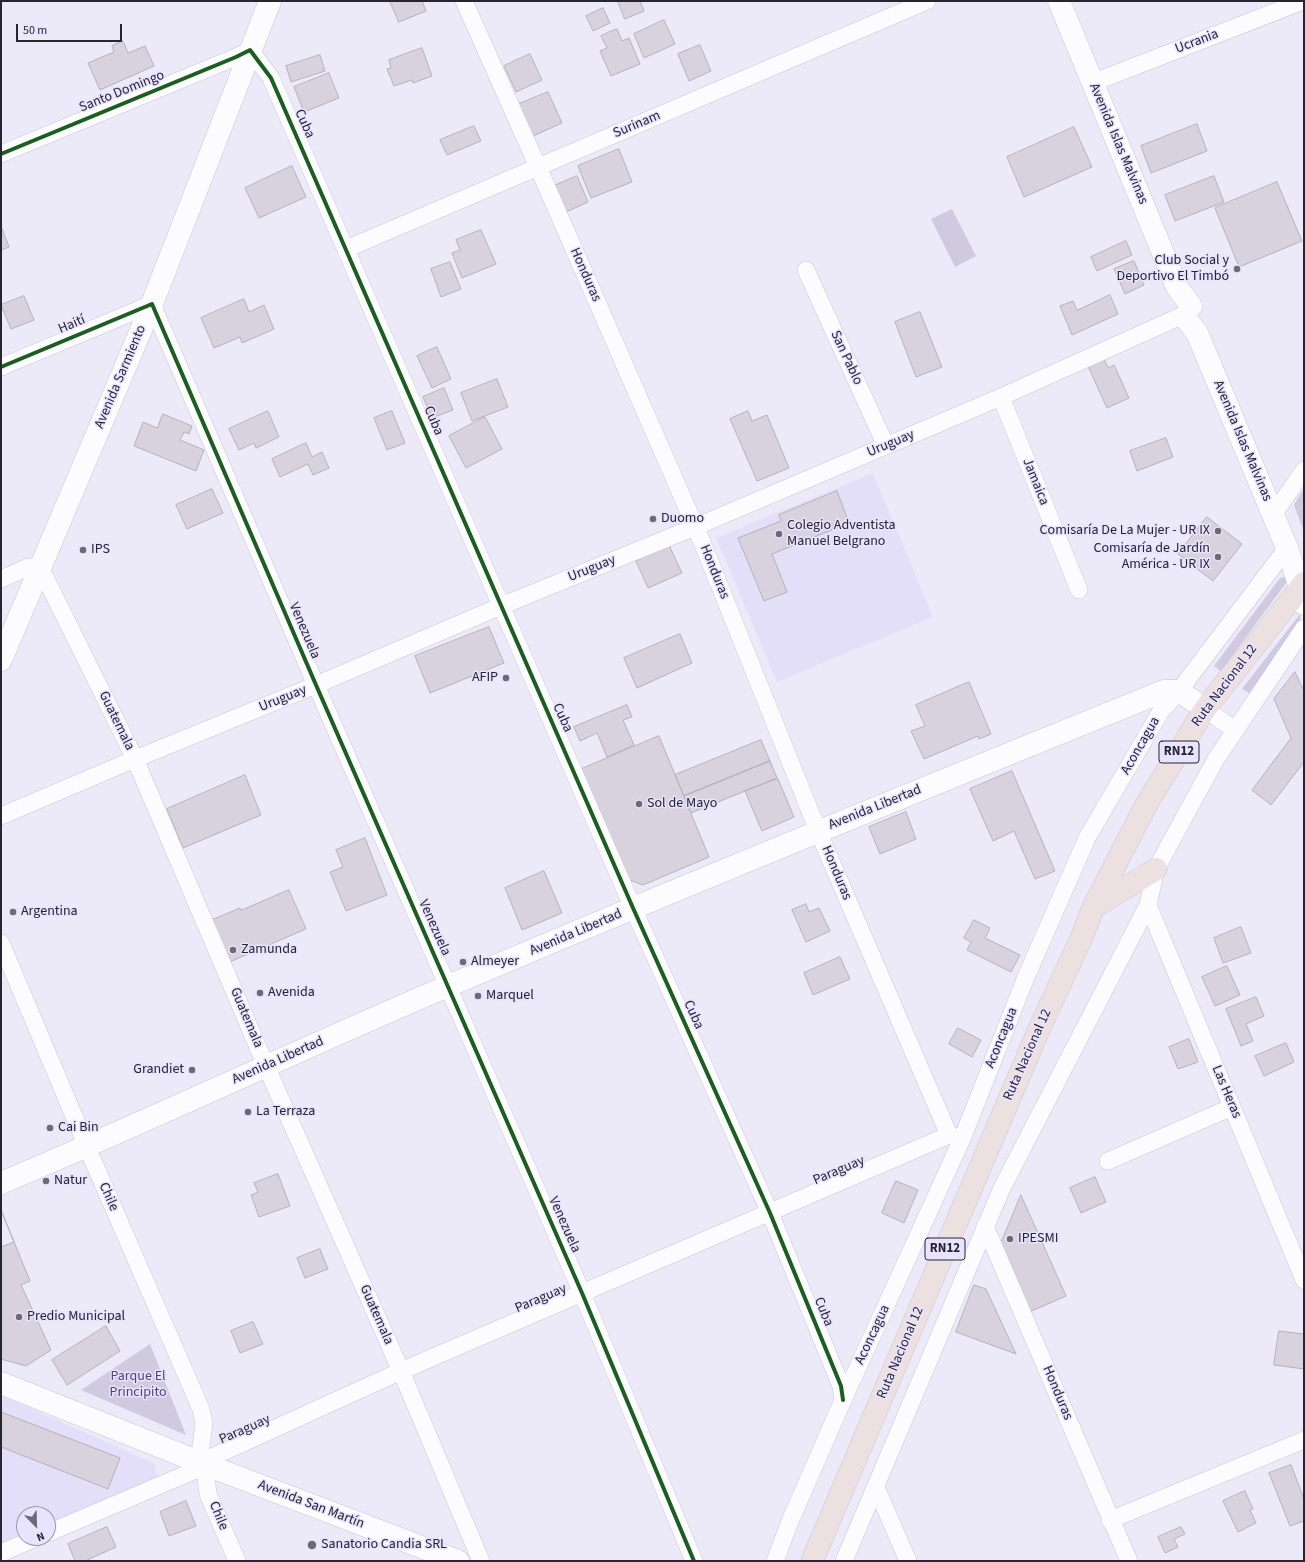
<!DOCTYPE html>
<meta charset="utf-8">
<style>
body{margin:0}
#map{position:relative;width:1305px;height:1562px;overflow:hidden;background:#ece9f8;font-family:"Source Sans 3",sans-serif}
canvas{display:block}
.frame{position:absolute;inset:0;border:2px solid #27252f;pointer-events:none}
.north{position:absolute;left:16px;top:1506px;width:40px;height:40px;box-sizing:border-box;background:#e8e3fe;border:1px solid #9b97ab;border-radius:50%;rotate:157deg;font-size:11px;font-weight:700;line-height:16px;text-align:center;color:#27252f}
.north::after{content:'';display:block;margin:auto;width:14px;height:18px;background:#6c6a75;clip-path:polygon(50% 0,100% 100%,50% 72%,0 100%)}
.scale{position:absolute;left:16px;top:24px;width:106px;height:18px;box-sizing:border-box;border:2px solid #27252f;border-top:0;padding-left:5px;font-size:12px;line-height:14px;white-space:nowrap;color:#27252f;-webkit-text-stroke:3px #e8e3fe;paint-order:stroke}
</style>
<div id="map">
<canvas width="1305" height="1562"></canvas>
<div class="frame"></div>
<div class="north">N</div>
<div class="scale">50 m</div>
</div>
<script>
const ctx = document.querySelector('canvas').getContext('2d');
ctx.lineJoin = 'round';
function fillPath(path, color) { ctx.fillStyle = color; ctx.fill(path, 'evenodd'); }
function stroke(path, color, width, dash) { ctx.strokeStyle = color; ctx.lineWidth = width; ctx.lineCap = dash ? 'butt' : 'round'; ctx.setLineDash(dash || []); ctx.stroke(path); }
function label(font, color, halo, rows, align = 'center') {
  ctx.font = font + ' "Source Sans 3",sans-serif'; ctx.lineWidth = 3; ctx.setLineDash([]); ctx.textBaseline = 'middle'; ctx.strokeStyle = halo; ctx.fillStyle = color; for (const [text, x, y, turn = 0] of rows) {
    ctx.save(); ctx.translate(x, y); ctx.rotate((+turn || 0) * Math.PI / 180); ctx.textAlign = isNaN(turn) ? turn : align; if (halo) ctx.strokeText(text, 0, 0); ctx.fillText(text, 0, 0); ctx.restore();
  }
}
fillPath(new Path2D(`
 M873,473L933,617L777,682L716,538Z
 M1,1395L155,1464L157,1476L147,1484L48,1529V1514H24V1538L1,1551Z`), '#e4dff9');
fillPath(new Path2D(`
 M952,209L976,256L955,267L931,219Z
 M1304,488V532L1294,505Z
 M1292,575L1221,671L1214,666L1280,578Z
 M1300,614L1301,624L1249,693L1242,689Z
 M150,1344L186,1435L81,1390Z`), '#cfcae0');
const building = new Path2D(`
 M390,1H422L426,11L399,22Z
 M618,1H640L644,11L625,19Z
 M603,8L610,23L593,31L586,16Z
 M664,20L675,44L644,58L634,34Z
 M617,29L622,41L629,38L640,64L611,76L600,51L607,48L601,36Z
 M123,41L128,53L145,46L154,66L100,90L88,63L114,52L112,46Z
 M700,45L711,71L689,81L678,54Z
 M422,48L432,76L413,83L412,80L394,86L387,69L391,68L389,60Z
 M530,54L542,80L516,92L504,66Z
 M320,55L325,71L291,82L286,66Z
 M329,73L339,98L304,112L294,87Z
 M548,92L562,123L533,136L519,104Z
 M1197,124L1207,151L1151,173L1141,146Z
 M474,126L481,141L447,155L440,140Z
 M1074,127L1092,167L1024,197L1007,157Z
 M619,149L632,182L591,198L578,166Z
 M292,166L306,197L259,218L245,188Z
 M577,176L588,202L566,212L554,186Z
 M1214,176L1224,202L1175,221L1165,195Z
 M1277,182L1302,241L1239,267L1215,208Z
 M1,226L9,247L1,250Z
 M481,230L496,264L462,278L452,253L460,250L456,240Z
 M1126,241L1132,255L1097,271L1091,257Z
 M1134,261L1144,285L1125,294L1114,269Z
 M450,262L461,289L441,297L431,269Z
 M1110,295L1118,314L1072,335L1060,306L1073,301L1077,310Z
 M24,296L34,320L11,329L1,305Z
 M244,299L249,312L264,305L274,329L242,343L240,337L214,348L201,318Z
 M920,312L942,367L916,377L895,322Z
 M437,347L451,379L432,388L417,356Z
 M1103,356L1108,368L1114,365L1129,398L1107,408L1087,364Z
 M497,379L508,407L472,421L461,393Z
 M444,388L453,410L432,418L423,397Z
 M268,411L279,437L256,448L254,443L239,450L229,429Z
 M392,411L405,443L387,450L374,418Z
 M748,411L752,421L767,415L789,468L757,481L730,419Z
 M163,414L192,426L189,434L184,432L180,440L204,450L196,471L134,446L143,422L157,428Z
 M485,417L502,449L466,468L449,436Z
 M1166,438L1173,457L1137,471L1130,451Z
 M306,443L312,457L322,452L329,468L313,475L308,464L280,477L272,459Z
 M212,489L223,513L187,529L176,505Z
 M837,491L849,523L772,554L787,592L764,601L738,538L781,521L779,515Z
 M1207,517L1242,544L1213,581L1178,554Z
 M669,545L682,573L648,588L636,561Z
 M489,627L504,663L430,693L415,656Z
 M680,634L692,663L637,688L624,658Z
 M1295,672L1304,691V762L1271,805L1252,790L1291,738L1274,699Z
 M969,682L991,734L979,739L978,736L924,759L911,731L925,726L916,705Z
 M627,705L632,717L623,720L634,745L607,757L597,733L580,741L574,727Z
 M659,736L709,857L643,885L621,877L577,771Z
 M761,740L770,761L684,796L675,775Z
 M770,761L777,778L691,813L684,796Z
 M1012,771L1055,871L1035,879L1014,831L993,841L970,789Z
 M245,775L261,815L183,848L167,809Z
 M778,779L794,817L762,831L745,791Z
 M906,812L916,839L880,854L869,827Z
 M365,838L387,895L346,911L330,872L343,867L336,850Z
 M544,871L562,913L522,930L505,888Z
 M289,890L306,929L227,963L209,921L240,908L241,910Z
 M806,904L809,912L819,908L830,931L806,942L792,910Z
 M974,920L990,928L985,938L1020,955L1011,972L967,950L971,942L964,938Z
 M1241,927L1251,953L1223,963L1214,938Z
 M840,957L850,979L813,995L804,973Z
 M1227,966L1240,995L1215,1006L1202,977Z
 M1256,997L1264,1016L1246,1024L1253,1041L1241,1046L1226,1009Z
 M958,1028L981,1040L972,1057L949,1044Z
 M1189,1039L1198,1062L1178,1069L1169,1047Z
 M1286,1043L1294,1062L1264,1076L1255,1056Z
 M278,1174L290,1206L259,1217L251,1195L258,1192L254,1183Z
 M1095,1177L1106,1202L1081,1213L1070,1188Z
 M896,1181L918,1190L904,1223L882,1213Z
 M1021,1195L1066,1296L1027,1313L999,1248Z
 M1,1210L30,1281L21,1285L51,1350L26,1366L1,1359Z
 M1,1210L14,1242L1,1247Z
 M320,1249L328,1269L305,1278L297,1258Z
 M974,1285L986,1289L1016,1354L956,1332Z
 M253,1322L263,1344L240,1353L231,1331Z
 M106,1326L120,1351L67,1385L52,1360Z
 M1279,1331L1304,1334V1369L1274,1365Z
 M1,1412L120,1458L108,1489L1,1447Z
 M1291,1465L1304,1499V1521L1290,1526L1269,1473Z
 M1245,1491L1253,1509L1250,1510L1256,1523L1238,1532L1223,1501Z
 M186,1501L196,1526L169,1536L160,1512Z
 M107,1527L116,1547L85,1561H75L68,1544Z
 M1181,1527L1185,1534L1174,1539L1178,1547L1165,1553L1158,1537Z`);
fillPath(building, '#d7d2dd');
stroke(building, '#b6b1bc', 1);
const minor = new Path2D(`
 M464,1L538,167L702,542L818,831L949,1135L962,1139
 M1092,83L1303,1
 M1,154L236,57L250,50L271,78L633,908L770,1213L841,1386L843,1400
 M346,249L927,1
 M806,270L886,446
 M1,367L152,304L316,685L582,1293L694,1561
 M1001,397L1079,590
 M1273,515L1304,470
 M1,579L28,567H40L135,759L266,1066L401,1371L481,1561
 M1205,709L1235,730
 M1,816L135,759L316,685L501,606L695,527L1001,397L1181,316
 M1148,905L1304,1280
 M1,943L87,1147L201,1409L204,1423L200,1454
 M1108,1161L1232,1107
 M985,1226L1129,1561
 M210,1458L401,1371L949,1135
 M205,1470L208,1494L237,1561
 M876,1487L908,1561
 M1110,1520L1304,1440
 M48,1533L198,1469
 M1,1553L36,1538
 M775,1561L791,1519L843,1400L962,1139L1026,977L1087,838L1161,711L1179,691L1287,548
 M844,1561L1002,1188L1148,905L1156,869L1216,759L1304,628`);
const secondary = new Path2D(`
 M1059,1L1177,287L1191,306
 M1187,320L1197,333L1287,548L1300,587L1304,604
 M1,660L152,304L270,1
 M1,1183C151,1120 298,1050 448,986C685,885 924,788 1164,691H1179L1205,709
 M1,1383L194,1460
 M209,1466L458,1561`);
const trunk = new Path2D(`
 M1094,907L1156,869
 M812,1561L1040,1027L1081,939L1093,908L1146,805L1205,709L1304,583`);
stroke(minor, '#c9c7d3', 18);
stroke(secondary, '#c9c7d3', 23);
stroke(trunk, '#c8c7cf', 23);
stroke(minor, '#fcfcfe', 17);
stroke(secondary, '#fcfcfe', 22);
stroke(trunk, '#ede0e0', 22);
stroke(new Path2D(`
 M1,154L236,57L250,50L271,78L633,908L770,1213L841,1386L843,1400
 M1,367L152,304L316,685L582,1293L694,1561`), '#1b5e20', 4);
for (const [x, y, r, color] of [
 [1237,269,4,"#6c6a75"],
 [653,519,4,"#6c6a75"],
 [1218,531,4,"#6c6a75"],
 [779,534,4,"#6c6a75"],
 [83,550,4,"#6c6a75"],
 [1218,557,4,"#6c6a75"],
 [506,678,4,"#6c6a75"],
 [639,804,4,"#6c6a75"],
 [13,912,4,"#6c6a75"],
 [233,950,4,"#6c6a75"],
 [463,962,4,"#6c6a75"],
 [260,993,4,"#6c6a75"],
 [478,996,4,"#6c6a75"],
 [192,1070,4,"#6c6a75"],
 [248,1112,4,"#6c6a75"],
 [50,1128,4,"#6c6a75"],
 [46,1181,4,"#6c6a75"],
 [1010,1239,4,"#6c6a75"],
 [19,1317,4,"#6c6a75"],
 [312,1545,5,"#6c6a75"]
]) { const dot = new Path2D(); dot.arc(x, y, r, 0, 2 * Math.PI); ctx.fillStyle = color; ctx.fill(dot); stroke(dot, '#e8e3fe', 1.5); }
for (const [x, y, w] of [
 [1179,752,40],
 [945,1249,40]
]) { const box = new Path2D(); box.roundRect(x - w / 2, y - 11, w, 22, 3); ctx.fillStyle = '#e8e3fe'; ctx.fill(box); stroke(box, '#27252f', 1); }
label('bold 13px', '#27252f', null, [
 ["RN12",1179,752],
 ["RN12",945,1249]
]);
label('14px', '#27252f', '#e8e3fe', [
 ["Ucrania",1197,42,-21],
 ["Santo Domingo",122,92,-22],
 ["Cuba",304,124,66],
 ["Surinam",637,125,-23],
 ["Avenida Islas Malvinas",1118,144,67],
 ["Honduras",585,275,66],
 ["Haití",72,325,-23],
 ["San Pablo",846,358,65],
 ["Avenida Sarmiento",121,377,-67],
 ["Cuba",433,421,67],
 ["Avenida Islas Malvinas",1242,441,67],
 ["Uruguay",891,444,-23],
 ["Jamaica",1035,482,68],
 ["Uruguay",592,569,-22],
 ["Honduras",714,572,68],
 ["Venezuela",304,631,67],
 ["Ruta Nacional 12",1225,686,-53],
 ["Uruguay",283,699,-22],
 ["Cuba",562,718,66],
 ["Guatemala",116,721,64],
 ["Aconcagua",1141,746,-60],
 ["Avenida Libertad",875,808,-22],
 ["Honduras",836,873,67],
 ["Venezuela",434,928,66],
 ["Avenida Libertad",576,933,-23],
 ["Cuba",693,1015,66],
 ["Guatemala",246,1018,67],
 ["Aconcagua",1002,1038,-68],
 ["Ruta Nacional 12",1028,1055,-66],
 ["Avenida Libertad",278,1061,-24],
 ["Las Heras",1226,1092,67],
 ["Paraguay",839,1171,-23],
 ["Chile",108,1197,66],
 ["Venezuela",564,1225,66],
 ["Paraguay",541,1299,-23],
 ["Cuba",823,1312,68],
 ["Guatemala",376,1315,66],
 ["Aconcagua",873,1335,-65],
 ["Ruta Nacional 12",901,1353,-67],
 ["Honduras",1057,1393,67],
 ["Paraguay",245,1430,-24],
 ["Avenida San Martín",311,1505,21],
 ["Chile",218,1516,67]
]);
label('14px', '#27252f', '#e8e3fe', [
 ["Club Social y",1229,261,"right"],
 ["Deportivo El Timbó",1229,277,"right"],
 ["Duomo",661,519],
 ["Colegio Adventista",787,526],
 ["Manuel Belgrano",787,542],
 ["Comisaría De La Mujer - UR IX",1210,531,"right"],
 ["Comisaría de Jardín",1210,549,"right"],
 ["América - UR IX",1210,565,"right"],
 ["IPS",91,550],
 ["AFIP",498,678,"right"],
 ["Sol de Mayo",647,804],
 ["Argentina",21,912],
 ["Zamunda",241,950],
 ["Almeyer",471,962],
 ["Avenida",268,993],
 ["Marquel",486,996],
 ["Grandiet",184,1070,"right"],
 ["La Terraza",256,1112],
 ["Cai Bin",58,1128],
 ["Natur",54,1181],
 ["IPESMI",1018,1239],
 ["Predio Municipal",27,1317],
 ["Sanatorio Candia SRL",321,1545]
], 'left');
label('14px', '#50417a', '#e8e3fe', [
 ["Parque El",138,1377],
 ["Principito",138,1393]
]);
</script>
